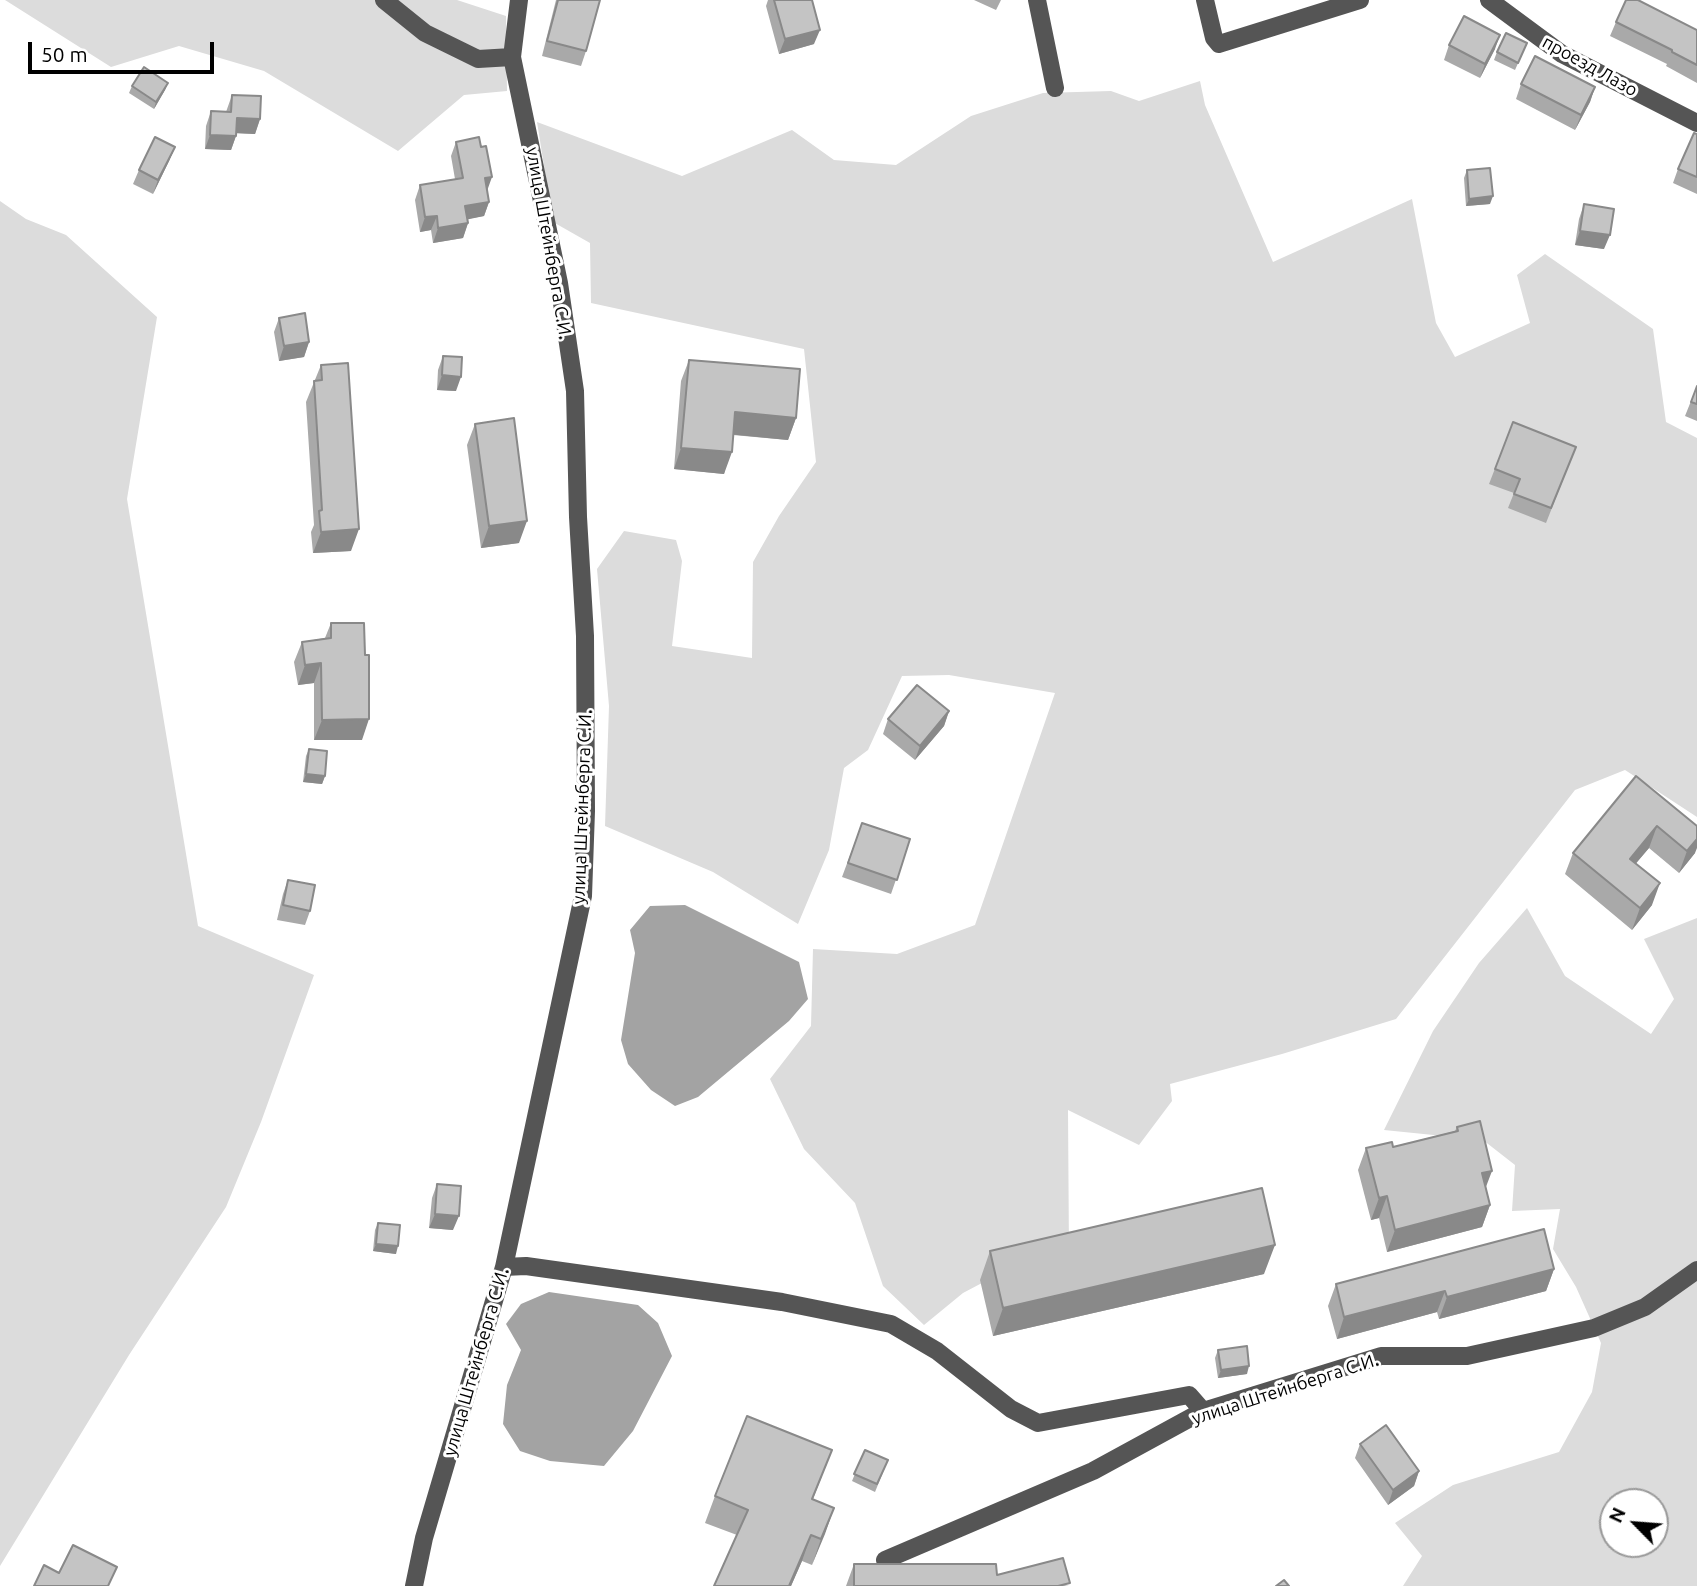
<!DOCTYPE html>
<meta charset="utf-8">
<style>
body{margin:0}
#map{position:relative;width:1697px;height:1586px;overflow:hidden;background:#fff;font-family:Ubuntu,sans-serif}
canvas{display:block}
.north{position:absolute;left:1599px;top:1488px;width:70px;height:70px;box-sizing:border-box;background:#fff;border:2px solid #999;border-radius:50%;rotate:295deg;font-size:19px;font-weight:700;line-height:28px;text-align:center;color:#000}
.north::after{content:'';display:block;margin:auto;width:24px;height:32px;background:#000;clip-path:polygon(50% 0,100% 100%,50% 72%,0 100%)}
.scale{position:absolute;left:28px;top:42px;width:186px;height:32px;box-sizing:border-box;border:4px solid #000;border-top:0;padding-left:9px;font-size:21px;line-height:24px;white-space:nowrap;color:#000;-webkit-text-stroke:5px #fff;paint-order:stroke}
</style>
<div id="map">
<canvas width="1697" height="1586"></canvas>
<div class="north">N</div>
<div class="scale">50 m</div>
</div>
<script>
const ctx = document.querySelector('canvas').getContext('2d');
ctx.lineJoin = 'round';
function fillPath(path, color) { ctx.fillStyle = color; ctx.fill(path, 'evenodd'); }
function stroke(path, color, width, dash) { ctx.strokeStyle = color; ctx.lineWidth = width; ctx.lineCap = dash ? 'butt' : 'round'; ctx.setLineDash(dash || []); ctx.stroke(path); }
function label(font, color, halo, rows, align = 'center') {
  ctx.font = font + ' Ubuntu,sans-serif'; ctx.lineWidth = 6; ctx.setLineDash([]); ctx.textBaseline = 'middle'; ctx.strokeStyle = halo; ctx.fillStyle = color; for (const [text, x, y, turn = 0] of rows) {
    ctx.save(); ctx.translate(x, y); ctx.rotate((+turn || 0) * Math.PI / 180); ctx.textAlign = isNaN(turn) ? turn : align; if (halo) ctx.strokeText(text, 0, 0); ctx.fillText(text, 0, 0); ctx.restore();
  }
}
fillPath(new Path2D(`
 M5,0H457L506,16L507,91L464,95L398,151L264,71L179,46L111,67Z
 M1200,81L1205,105L1273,262L1412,199L1436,323L1455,357L1530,323L1517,275L1545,254L1653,329L1666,422L1697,438V817L1625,770L1575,790L1396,1019L1282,1054L1170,1084L1172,1101L1139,1145L1068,1110L1069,1256L1016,1265L963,1293L924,1325L883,1286L855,1203L804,1149L770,1079L811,1026L813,949L897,954L975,925L1055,693L949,675L902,676L868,750L844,768L829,850L798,924L713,872L605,826L609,706L597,569L624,531L676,540L682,561L672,646L752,658L753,562L779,516L816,462L804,349L591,303L590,243L553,222L537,122L682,176L792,130L834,160L896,165L971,116L1043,93L1111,91L1139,101Z
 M0,201L26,219L66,235L157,317L127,499L198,926L314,975L261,1122L226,1207L129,1355L0,1566Z
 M1527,908L1565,976L1651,1034L1674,999L1644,939L1697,918V1586H1403L1422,1556L1395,1523L1453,1485L1559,1452L1592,1392L1601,1343L1576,1287L1553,1249L1560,1209L1512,1211L1515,1165L1483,1140L1384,1130L1433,1031L1479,963ZM1613,1502H1655V1544H1613Z`), '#dcdcdc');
fillPath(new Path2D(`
 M685,905L799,962L808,999L789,1021L698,1097L675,1106L651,1090L628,1064L621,1040L635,953L630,930L650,906Z
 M549,1292L638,1305L658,1323L672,1356L633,1431L604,1466L550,1461L520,1451L503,1424L507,1385L521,1350L506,1324L521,1304Z`), '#a3a3a3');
stroke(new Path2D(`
 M384,0L425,33L478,59L512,57
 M1037,0L1055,88
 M1205,0L1214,38L1219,44L1360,0
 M1489,0L1562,54L1697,123
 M504,1267L526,1266L782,1302L891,1324L937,1351L1011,1409L1038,1423L1189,1395L1203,1411
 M885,1560L1093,1471L1203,1411L1381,1356H1467L1594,1328L1645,1307L1697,1270
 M414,1586L424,1538L504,1267L583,896L586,811L585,636L578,517L575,391L559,283L512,57L519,0`), '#555', 18);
fillPath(new Path2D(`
 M556,0H600L586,51L581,66L542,56Z
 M768,0H774L814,44L779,54L766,6Z
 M974,0H1001L996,10Z
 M1616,22L1697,30V83L1666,66L1667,64L1610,36Z
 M1527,43L1515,70L1494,60L1497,52Z
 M1449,45L1495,49L1480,78L1444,60Z
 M168,83L165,90L154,109L129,93L132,86Z
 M1521,84L1595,87L1590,102L1575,130L1516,99Z
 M232,95L260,119L255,134L237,133L231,150L205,149L206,126L211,111L226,112Z
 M1697,134V194L1673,183L1678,169Z
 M456,142L487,191L489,202L484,216L467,219L468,223L463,238L433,243L431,230L420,232L415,200L420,185L455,179L451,156Z
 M175,147L169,161L153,194L133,184L139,170Z
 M1467,170L1490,204L1466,206L1464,178Z
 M1584,204L1604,249L1575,245L1579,219Z
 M279,318L309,342L304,357L279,361L274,332Z
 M443,356L456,391L437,390L438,370Z
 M689,360L796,418L788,440L733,435L724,474L674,469L681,381Z
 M321,365L351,551L313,553L311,532L314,525L306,402Z
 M1697,386V421L1685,416Z
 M1513,422L1576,447L1546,523L1508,508L1514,493L1489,484Z
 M475,424L519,543L481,548L467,445Z
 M331,623L362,740H314V683L298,685L294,662L302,642L325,638Z
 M949,711L944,726L915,760L883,734L888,719Z
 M309,749L325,776L322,784L303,782L306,756Z
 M1636,776L1695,853L1679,873L1649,848L1636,863L1652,905L1632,930L1565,874L1573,853Z
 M862,823L910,839L891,894L842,877Z
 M288,880L310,911L305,925L277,920L283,894Z
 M1457,1127L1486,1187L1490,1205L1482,1227L1387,1252L1379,1218L1371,1220L1358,1170L1366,1148L1393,1147L1455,1131Z
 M437,1184L453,1230L429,1228L432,1198Z
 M378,1223L396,1254L373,1251L375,1230Z
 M990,1251L1264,1274L993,1336L980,1280Z
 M1554,1269L1546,1291L1439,1319L1437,1312L1337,1339L1328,1306L1336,1284Z
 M1218,1350L1247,1374L1218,1378L1215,1358Z
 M1360,1444L1419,1471L1414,1486L1388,1505L1355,1458Z
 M865,1450L888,1460L875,1492L852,1481Z
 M822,1476L813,1499L834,1508L812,1565L802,1561L791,1586H714L737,1535L705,1523L715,1496Z
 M854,1564L997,1575L1069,1586H846Z`), '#a9a9a9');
fillPath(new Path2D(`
 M820,30L814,44L779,54L785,39Z
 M1500,35L1495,49L1480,78L1485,64Z
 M168,83L165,90L154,109L156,102Z
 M1595,87L1590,102L1575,130L1581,115Z
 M237,118L260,119L255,134L232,133Z
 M210,135L236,136L231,150L205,149Z
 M175,147L169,161L153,194L158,180Z
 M492,177L487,191L485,178Z
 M1493,196L1490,204L1466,206L1469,199Z
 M489,202L484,216L460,221L465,206Z
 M437,216L431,230L420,232L425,217Z
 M468,223L463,238L433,243L438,228Z
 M1580,231L1610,235L1604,249L1575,245Z
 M309,342L304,357L279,361L284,346Z
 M442,375L461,377L456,391L437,390Z
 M735,412L796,418L788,440L727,434Z
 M681,448L732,452L724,474L674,469Z
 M527,521L519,543L481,548L489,526Z
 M359,529L351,551L313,553L321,532Z
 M321,663L314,683L298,685L305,665Z
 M949,711L944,726L915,760L920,746Z
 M369,719L362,740H314L322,720Z
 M306,774L325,776L322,784L303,782Z
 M1657,826L1649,848L1622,880L1630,859Z
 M1697,839V848L1695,853L1679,873L1687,851Z
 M1660,883L1652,905L1632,930L1640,908Z
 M1492,1171L1484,1192L1482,1173Z
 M1387,1196L1379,1218L1371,1220L1379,1198Z
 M1490,1205L1482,1227L1387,1252L1395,1230Z
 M435,1214L459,1216L453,1230L429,1228Z
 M376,1244L398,1246L396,1254L373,1251Z
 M1275,1245L1264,1274L993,1336L1003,1308Z
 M1554,1269L1546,1291L1439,1319L1447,1297Z
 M1445,1291L1437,1312L1337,1339L1344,1317Z
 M1249,1366L1247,1374L1218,1378L1221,1370Z
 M1419,1471L1414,1486L1388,1505L1393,1490Z
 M834,1508L825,1534L812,1565L821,1539Z
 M811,1535L802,1561L791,1586H789Z`), '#898989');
const building = new Path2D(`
 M558,0H600L586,51L547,41Z
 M774,0H812L820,30L785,39Z
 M1626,0H1638L1697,30V65L1672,52V50L1616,22Z
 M1464,16L1500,35L1485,64L1449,45Z
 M1506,33L1527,43L1518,63L1497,52Z
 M1535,56L1595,87L1581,115L1521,84Z
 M144,67L168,83L156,102L132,86Z
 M232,95L261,96L260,119L237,118L236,136L210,135L211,111L231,112Z
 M1694,133L1697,134V177L1678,169Z
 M155,137L175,147L158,180L139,170Z
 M479,137L481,147L486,146L492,177L485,178L489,202L465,206L468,223L438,228L437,216L425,217L420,185L463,178L456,142Z
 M1490,168L1493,196L1469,199L1467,170Z
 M1584,204L1614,209L1610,235L1580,231Z
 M305,313L309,342L284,346L279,318Z
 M443,356L462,357L461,377L442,375Z
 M689,360L800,369L796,418L735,412L732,452L681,448Z
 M348,363L359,529L321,532L319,511L322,510L314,381L322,380L321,365Z
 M1697,386V404L1691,402Z
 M514,418L527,521L489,526L475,424Z
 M1513,422L1576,447L1551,508L1514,494L1520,479L1495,469Z
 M331,623H364L365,655H369V719L322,720L321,663L305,665L302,642L331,638Z
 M917,685L949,711L920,746L888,719Z
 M309,749L327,751L325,776L306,774Z
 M1636,776L1697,826V839L1687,851L1657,826L1630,859L1660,883L1640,908L1573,853Z
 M862,823L910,839L897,880L848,863Z
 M288,880L315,885L310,911L283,905Z
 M1480,1121L1492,1171L1482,1173L1490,1205L1395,1230L1387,1196L1379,1198L1366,1148L1392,1142L1393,1147L1458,1131L1457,1127Z
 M437,1184L461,1186L459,1216L435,1214Z
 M1262,1188L1275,1245L1003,1308L990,1251Z
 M378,1223L400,1225L398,1246L376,1244Z
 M1544,1229L1554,1269L1447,1297L1445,1291L1344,1317L1336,1284Z
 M1247,1346L1249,1366L1221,1370L1218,1350Z
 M747,1416L832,1450L812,1499L834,1508L821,1539L811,1535L789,1586H714L748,1510L715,1496Z
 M1386,1425L1419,1471L1393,1490L1360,1444Z
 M865,1450L888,1460L877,1484L854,1474Z
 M73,1545L117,1567L108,1586H34L44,1565L59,1573Z
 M1063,1558L1070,1583L1058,1586H854V1564H996L997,1575Z
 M1284,1580L1289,1586H1276Z`);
fillPath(building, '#c4c4c4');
stroke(building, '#898989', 2);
label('18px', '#000', '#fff', [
 ["проезд Лазо",1590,66,29],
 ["улица Штейнберга С.И.",549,243,80],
 ["улица Штейнберга С.И.",582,807,-88],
 ["улица Штейнберга С.И.",476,1362,-74],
 ["улица Штейнберга С.И.",1285,1389,-18]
]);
</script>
